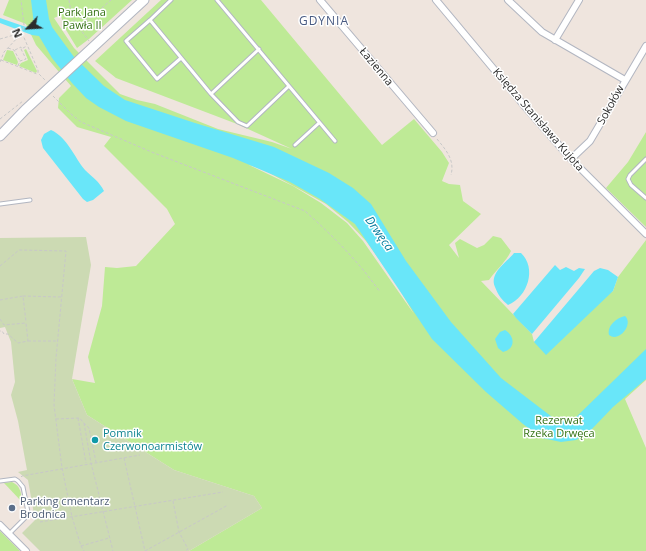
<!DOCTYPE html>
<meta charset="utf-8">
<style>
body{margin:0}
#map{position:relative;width:646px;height:551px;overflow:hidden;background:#efe5de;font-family:"Open Sans",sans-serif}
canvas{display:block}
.north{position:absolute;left:8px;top:8px;width:40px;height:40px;-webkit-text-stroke:3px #fff;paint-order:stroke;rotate:245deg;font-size:11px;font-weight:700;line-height:16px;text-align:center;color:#2c2c2c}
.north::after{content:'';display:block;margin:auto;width:14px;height:18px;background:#2c2c2c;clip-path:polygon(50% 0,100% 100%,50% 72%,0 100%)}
</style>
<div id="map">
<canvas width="646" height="551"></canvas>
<div class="north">N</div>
</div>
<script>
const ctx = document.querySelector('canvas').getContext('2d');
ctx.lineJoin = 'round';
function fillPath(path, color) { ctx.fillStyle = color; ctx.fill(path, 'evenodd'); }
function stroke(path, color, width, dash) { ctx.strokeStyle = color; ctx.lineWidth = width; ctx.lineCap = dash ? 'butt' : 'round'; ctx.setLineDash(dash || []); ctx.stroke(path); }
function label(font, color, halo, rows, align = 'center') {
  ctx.font = font + ' "Open Sans",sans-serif'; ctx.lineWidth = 3; ctx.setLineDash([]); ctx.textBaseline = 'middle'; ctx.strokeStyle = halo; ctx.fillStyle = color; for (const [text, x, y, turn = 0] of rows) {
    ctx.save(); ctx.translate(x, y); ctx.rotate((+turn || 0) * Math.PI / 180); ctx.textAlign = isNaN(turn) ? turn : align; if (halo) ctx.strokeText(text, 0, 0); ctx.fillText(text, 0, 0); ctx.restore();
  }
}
fillPath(new Path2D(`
 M9,0H132L89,39L77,48L63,25L61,15L54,18L74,48L120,94L137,100L155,104L218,129L272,142L292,149L237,124L116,78L95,61L161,0H261L382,145L414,119L442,152L449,163L442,181L449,184L460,185L463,201L481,214L449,245L459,258L455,243L460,239L477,248L484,245L493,236L501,238L511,251C506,262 496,270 489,280L481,281L532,334L534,342L613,291L618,277L646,240V380L625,399L646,448V551H189L262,508L254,496L174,470L87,415L72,379L95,383L88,357L102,306L105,267L117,268L136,266L175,224L167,209L104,146L111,137L77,127L58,108L59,98L71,86L36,45L26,24L3,15ZM249,165L260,168L299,189L326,204L348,222L366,241L395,282L414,314L363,241L347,223L321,203L293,186Z
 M26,49L37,71L36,73L19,66L21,63L28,60L24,50Z
 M7,50L13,51L18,62L17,65L3,60Z
 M646,132V227L606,188L628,162Z
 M12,482C21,486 21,493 22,502L4,483Z
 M0,531L20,551H0Z`), '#beea96');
fillPath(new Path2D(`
 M86,237L91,265L72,379L87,415L174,470L254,496L262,508L189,551H40L22,533L35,520L28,480L18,472L27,470L18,421L11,395L15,382L11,342L5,327L0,328V238Z`), '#ccdab3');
fillPath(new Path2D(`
 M31,0H46L49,19L52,27L74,57L104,86L125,100L195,123L274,147L329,173L353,188L371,204L406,261L451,322L501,378L556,420L572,421L646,349V379L613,407L591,430L576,440L561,442L542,438L523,424L486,392L432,339L355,224L320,199L290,182L233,158L126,121L99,107L86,98L72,83L52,58L39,36L32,35L0,23V18L26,27L34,25Z
 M51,130C68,138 74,157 85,170C93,178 99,181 104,191L93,200L87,202L83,199L43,148L41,140L44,134Z
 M514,253H521C537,268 528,297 508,305C502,300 498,295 495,287C489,273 506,263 514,253Z
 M555,265L560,270L566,267L574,271L579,268L585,269L579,278L532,334L516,318L513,314Z
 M600,268L608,270L618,277L613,291L546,355L534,342L594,271Z
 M625,316C634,324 619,343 609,335C607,326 616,318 625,316Z
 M505,330C515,336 516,349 503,352L498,348L495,339L500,332Z`), '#69e6f9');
const lane = new Path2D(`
 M171,0L150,20L211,94L238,122L247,126L289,86
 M217,0L335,141
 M150,20L126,41L157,79L181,58
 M211,94L259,49
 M295,145L319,123
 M646,159L630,175L628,179L631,185L646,198
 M0,204L30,200
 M0,481L15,479L18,481L23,487L28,512L27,516L9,534`);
const street = new Path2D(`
 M320,0L433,133
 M436,0L522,103L571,159L646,234
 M508,0L542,32L625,80
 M555,40L579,0
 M571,159L590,141L646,46
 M0,525L26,551`);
const secondary = new Path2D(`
 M0,136L25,110L144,0`);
stroke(lane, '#b2b6c1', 5);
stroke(street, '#b2b6c1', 8);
stroke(secondary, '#b2b6c1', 11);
stroke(new Path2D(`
 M69,0L72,18L89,41
 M71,13L80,18L89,19
 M79,28L111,0
 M22,33L38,70V73L45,80
 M0,39L21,33
 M8,48L14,50L20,61
 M15,50L21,47V49
 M1,60L37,74
 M0,62L4,52L22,33L24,25L21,0
 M18,66L20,61L26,59L21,49L27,46
 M53,96L71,114L81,122L154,153L305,211C332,235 359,262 380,292
 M0,119L23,101
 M437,139C446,150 455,160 451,175
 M0,266L19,250L66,251L56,358L54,405L62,468L72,517L81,546L84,551
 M23,296L62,297
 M0,300L23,296L26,322
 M0,319L4,325L26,323L28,341L18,343L8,334H4L2,331H0
 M28,341H57
 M78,418L86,463
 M56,419L80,418L82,421L89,428L96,462
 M84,423L91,463L113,551
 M124,458L145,551
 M21,477L22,476L140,455
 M173,501L179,532L188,549L185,551
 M40,522L223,492
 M81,546L109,538
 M145,551L228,505`), '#c8c8c8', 1, [3, 2]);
stroke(lane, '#fff', 3);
stroke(street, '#fff', 6);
stroke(secondary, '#fff', 9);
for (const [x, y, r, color] of [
 [95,440,4,"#0f9aa8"],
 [12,508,4,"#5c6f8a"]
]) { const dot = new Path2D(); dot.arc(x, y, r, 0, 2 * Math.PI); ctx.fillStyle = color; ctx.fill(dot); stroke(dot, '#fff', 1.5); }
label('11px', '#347214', '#fff', [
 ["Park Jana",82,13],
 ["Pawła II",82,26],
 ["Rezerwat",559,421],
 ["Rzeka Drwęca",559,434]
]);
label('11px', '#2c2c2c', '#fff', [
 ["Łazienna",376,67,50],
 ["Sokołów",611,105,-61],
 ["Księdza Stanisława Kujota",538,120,49]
]);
label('11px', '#0d838f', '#fff', [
 ["Pomnik",103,434],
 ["Czerwonoarmistów",103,447]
], 'left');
label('11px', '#4e5e75', '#fff', [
 ["Parking cmentarz",20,502],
 ["Brodnica",20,515]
], 'left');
ctx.letterSpacing = '1px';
label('12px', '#485a82', '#fff', [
 ["GDYNIA",324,22]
]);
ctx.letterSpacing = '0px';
label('italic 12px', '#047b9c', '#fff', [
 ["Drwęca",379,234,55]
]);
</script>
